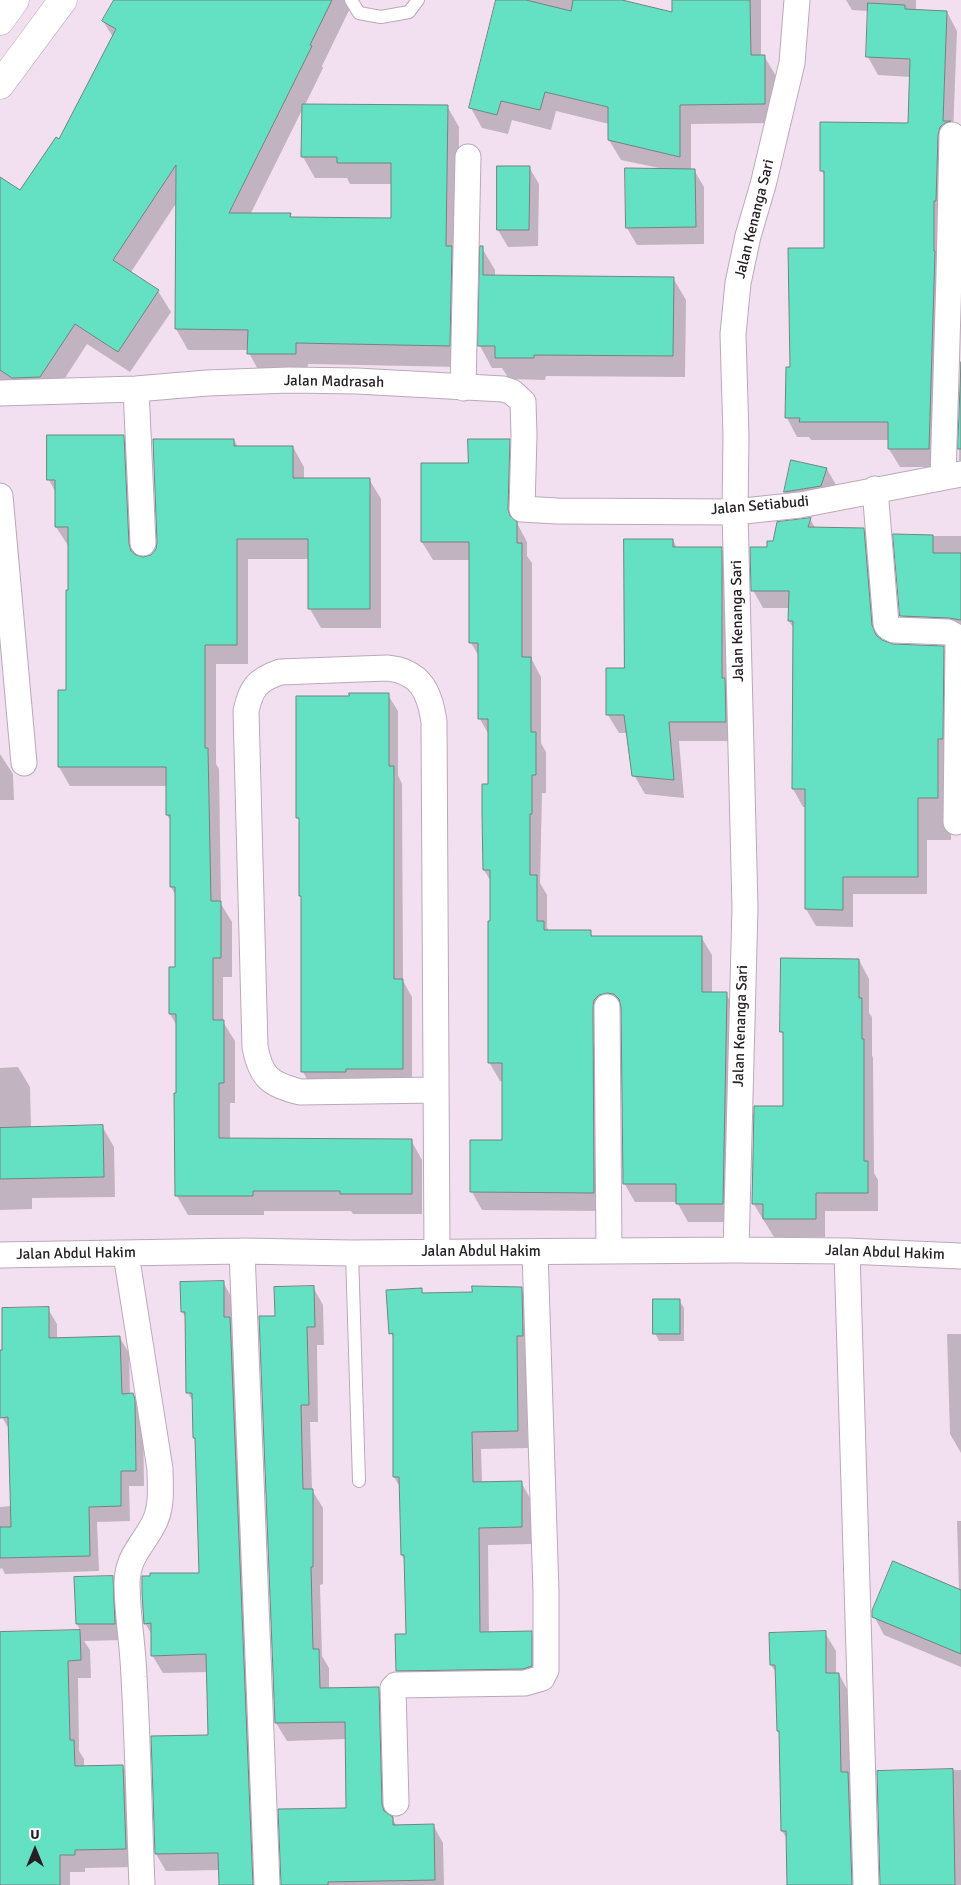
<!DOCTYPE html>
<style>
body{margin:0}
#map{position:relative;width:961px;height:1885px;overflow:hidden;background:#f2e0f0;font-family:Signika,sans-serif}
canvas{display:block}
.north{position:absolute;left:10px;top:1825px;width:50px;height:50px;-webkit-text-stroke:4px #fff;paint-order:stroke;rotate:0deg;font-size:14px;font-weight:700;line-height:20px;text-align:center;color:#262025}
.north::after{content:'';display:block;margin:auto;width:18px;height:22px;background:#262025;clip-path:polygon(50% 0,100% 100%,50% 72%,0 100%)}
</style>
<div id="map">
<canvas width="961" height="1885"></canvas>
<div class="north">U</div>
</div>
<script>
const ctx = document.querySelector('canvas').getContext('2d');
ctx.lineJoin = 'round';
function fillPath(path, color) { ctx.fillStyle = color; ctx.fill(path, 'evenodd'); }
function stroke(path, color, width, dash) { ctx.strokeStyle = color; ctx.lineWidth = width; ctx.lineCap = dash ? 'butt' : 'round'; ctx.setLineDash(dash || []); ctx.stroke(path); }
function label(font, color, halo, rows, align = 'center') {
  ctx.font = font + ' Signika,sans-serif'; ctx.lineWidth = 4.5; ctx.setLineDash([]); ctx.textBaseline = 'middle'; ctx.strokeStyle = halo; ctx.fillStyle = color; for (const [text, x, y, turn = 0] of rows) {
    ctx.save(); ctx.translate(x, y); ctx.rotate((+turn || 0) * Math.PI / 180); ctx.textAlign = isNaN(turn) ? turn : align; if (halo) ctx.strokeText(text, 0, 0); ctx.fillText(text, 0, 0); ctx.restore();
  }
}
fillPath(new Path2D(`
 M116,0H354L322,66L323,68L305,105L447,106L459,127L458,260L461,367L308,364L307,375H261L249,353V350H188L176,329L177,202L131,272L158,291L171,312L130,372L87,344L52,398L4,402L0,407V179L21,192L59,141L113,37L103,21ZM303,108V157L315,178H347L350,184H393L392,219L292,218L290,215H250Z
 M497,0H617L673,14V0H761V56H764L776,76V123L691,124V170H694L704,187V244L637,245L627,228V169L659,168L621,160L609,140V124L556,111L551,130L512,120L508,134L482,128L471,108Z
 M846,0H916V11L947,12L957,31L940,467H900L889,449V440H811L809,437H797L787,418L791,368L825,250V177L822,171L909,124L911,77L878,75L868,57L869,11L852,10Z
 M499,167H529L539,184L538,246L508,247L498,230Z
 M482,248L495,270V277L673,278L686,300L685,377L546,376L545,380L509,379L502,368H492L480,346Z
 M961,397V463L959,460Z
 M123,436L134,456L139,558L152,556L234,440L238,447H293L304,467V479H369L381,499V628H321L310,609V559H248V664H216V764L219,769L221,904L232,922V977H223V1022L235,1041V1103H230V1139L411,1140L422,1160V1214H353L351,1211H264V1215H188L177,1196V1026L170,1014V968H176V896L171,887V821L167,815V786H70L59,767L67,691L69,547L56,527V493L49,480Z
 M509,440L519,459L518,525L527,542V556L532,563V660L541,677V743L546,752V793H542L540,883L547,895V927L549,932H590L593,937H701L712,955V994H726L737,1012L733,1222H688L677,1202H635L624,1183L623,1012L618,1011L604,1211L482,1210L472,1192L504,1141V1081H500L489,1062L492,883L484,870L489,785V735L480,719V658L471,643V560H433L422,542L469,464Z
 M792,461L827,469L836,485L830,502L794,508L785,492Z
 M810,519L816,529H863L873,547L881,641L893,646L943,647L953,665L951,840H927V894H853V927L816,926L806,909V807H803L793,789L794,629L789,621V608H763L753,590L768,548L774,542Z
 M894,536H961V636L912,634L901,615Z
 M673,540L677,548H721L732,567L736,741H679L684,798L645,794L634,775L628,733H619L608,715Z
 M388,695L398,711V775L402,784L403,981L412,997V1085L312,1088L303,1072L302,899L300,895V822L298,818L350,697Z
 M0,754L13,774L14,800H0Z
 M859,960L869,979V1013L872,1017V1055L873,1058L874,1173L878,1180V1211H825V1237H774L753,1203L784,1107V1036L781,1031Z
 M18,1067L30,1087L31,1128L102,1126L114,1147L115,1197L32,1198V1209L0,1210V1068Z
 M223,1282L233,1300L261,1885H220V1870L166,1871L156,1854L209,1736L207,1672L163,1673L152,1655V1635L145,1623L200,1574L197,1442L194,1438V1403L188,1393L186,1319L182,1311Z
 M313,1287L323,1305L324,1345H317L318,1422H310L312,1490L323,1508V1584L320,1585L322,1656L329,1668V1689L378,1688L388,1706L391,1817L397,1826L433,1825L443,1843L444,1885H282L348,1809L346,1739L287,1741L276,1723V1317Z
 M521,1288L531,1306L526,1353L528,1448L481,1449L482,1483L521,1482L531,1500L532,1544L488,1545L489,1634L531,1633L541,1650L533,1686L408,1688L397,1670L407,1635L405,1561L402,1555L400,1487L394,1477V1340L391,1333L421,1289L424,1294L473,1293Z
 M679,1300L684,1308V1341H659L655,1333Z
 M48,1309L57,1324V1339L120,1338L129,1353L130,1395H133L142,1410L143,1417L144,1486H129L130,1521L97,1522L99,1571L5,1574L2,1568L0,1569V1507L11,1506L10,1431L2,1417L4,1351Z
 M947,1334H961V1453L950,1434Z
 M957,1521H961V1667L884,1635L874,1616L959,1590Z
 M112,1577L122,1594L124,1640L84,1641L90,1650L91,1678H78L79,1751L84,1759V1767L123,1766L133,1784L136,1867L85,1868V1872H70V1885H0V1634L81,1632L77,1624L76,1578Z
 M825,1633L836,1651V1674H839L849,1693L861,1885H788V1840L782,1831L780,1735L778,1731L777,1674L771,1665Z
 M961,1770V1885H882L878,1772Z`), '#0003');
const building = new Path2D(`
 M114,0H332L310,45L312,46L229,213H291L290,217L391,218V163H337V157H301L302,104L448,105L446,246H452L450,346L296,343V354H247L248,330L175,329L176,165L113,260L159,290L118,352L75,324L40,377L12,378L0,370V177L20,190L56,137L59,139L116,29L102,21Z
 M496,0H526L571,11L573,0H622L672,12V0H750L751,55H765V104L680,105V157L608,140V107L545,92L540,110L501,101L497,115L469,108Z
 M868,3L905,5V9L947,11L943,121H951L945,123L940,127L938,135L936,201H934V251H935L929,449H888V422H799L800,418H785L786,367H790L788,248H824V171H820V122L908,123L910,59L866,57Z
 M497,166H530L529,230H497Z
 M625,168L695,169L696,227L626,228Z
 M480,246H483V275L674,277L673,356L534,355V358H495V346H478Z
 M961,362V449H958Z
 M47,435H124L129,544L131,551L136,555L143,557L151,555L156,549L157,542L153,439H234V446H293V478H370V609H308V539H237V645H205V748H208L211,901H221V958H213V1020H224V1083H219V1138L412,1139V1194H340V1191H253V1196H175L174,1093H176V1014H169V967H175V887H170V815H166V767H58V690H66V590H68V527H55V480H47Z
 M468,439H510L508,509L510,516L517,522V543H522V657H531V732H536V775H532V814H530V875H537V921H544V930H591V936H702V992H727L723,1204H676V1184H623L621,1007L619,999L614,994L607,993L599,995L594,1000L593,1007L594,1193L470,1192V1140H502V1063H488V921H490V870H483L482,814V784H488V719H478V643H469V542H421V463H468Z
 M791,460L827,468L821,486L784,492Z
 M811,518L808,527L864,528L872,625L876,635L882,640L893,644L944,646L943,739H938V798H918V877H843V910L805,909V789H792L793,621H788L789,591H751L750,547H767V541H773L777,522Z
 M893,534L933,535V553H961V620L949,618L900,616Z
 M624,539H673V547H722V678H725L726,722H669L674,780L632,776L624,715H606V668H624Z
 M349,693H389V766H394V979H403V1069H346V1072H301V896H299V818H296V696H349Z
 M781,958L859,959V998H862V1039H864V1161H868V1193H816V1219H763V1204H752L754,1106H783V1032H780Z
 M103,1125L104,1177L0,1179V1128Z
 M224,1281V1317H230L253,1885H219L218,1853L155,1854L151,1736L208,1735L206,1654L151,1656V1623L144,1624L142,1593V1576H150V1573H199L195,1438H193L192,1393H186L185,1312H181L180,1282Z
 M314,1286L315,1327H307L309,1405H301L303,1489H313V1567H311L313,1649H319L320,1688L379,1687L382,1804L384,1811L393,1817V1825L434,1824L435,1880L328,1882V1885H281L278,1809L346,1808L345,1722L275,1723L259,1316H275L274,1287Z
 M472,1286L522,1287L523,1336H517L518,1431L472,1432L473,1482L522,1481V1527L479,1528L480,1632L532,1631V1666L523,1669L396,1671L395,1634H406L404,1555H401L399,1477H393V1333L389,1334L386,1290L422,1288V1293L472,1292Z
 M653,1299H680V1334H653Z
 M49,1307V1338L120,1336L122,1394L133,1393L135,1400L136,1471H121V1506L89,1507L90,1556L0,1558V1527H11L8,1417L0,1418V1350H2V1308Z
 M893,1561L961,1590V1654L872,1617V1611Z
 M113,1576L115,1624H76L74,1577Z
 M80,1630L81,1660L68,1661L70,1740H74L75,1766L123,1765L126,1849L75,1850V1855H60V1885H0V1632Z
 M826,1631V1673H839L841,1772H848L852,1885H787L786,1831H781L779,1731H777L775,1665H770L769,1633Z
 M953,1769L955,1885H880L877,1771Z`);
fillPath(building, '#64e1c2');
stroke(building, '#6f857e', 1);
const service = new Path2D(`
 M351,0L359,13L381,17L409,12L418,0
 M352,1253L359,1481`);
const minor = new Path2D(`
 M463,388L468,157
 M136,389L143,543
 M0,393L136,389L207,383L289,380L357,381L503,389L512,392L523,402L524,435L522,509L557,511L735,512L800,505L961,474
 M943,477L949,275L952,135
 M875,489L886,624L888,627L894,630L948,632L955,636L958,642L956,822
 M0,496L24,763
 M607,1007L609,1251
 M436,1090L300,1092C270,1084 261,1078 255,1047L246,711C251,688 257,680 280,672L387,668C420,671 430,692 434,722L437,1252
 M736,1250L745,907L735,512L736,436L733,334L738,283L748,236L763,185L792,63L797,0
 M242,1251L267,1885
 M847,1251L866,1885
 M126,1254L160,1469C160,1488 163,1507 153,1525C142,1546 128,1556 127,1582C127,1614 133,1645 134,1677C138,1746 139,1816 142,1885
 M0,1255L242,1251L352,1253L736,1250L847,1251L961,1256
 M396,1803L393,1688L396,1685L525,1683L542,1678L546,1670V1592L535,1252`);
const primary = new Path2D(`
 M0,21L15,0
 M0,85L63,0`);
stroke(service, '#baa9b8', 14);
stroke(minor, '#baa9b8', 27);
stroke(primary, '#baa9b8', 29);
stroke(service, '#fff', 12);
stroke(minor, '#fff', 25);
stroke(primary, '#fff', 28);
label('15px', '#262025', '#fff', [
 ["Jalan Kenanga Sari",755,219,-76],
 ["Jalan Madrasah",334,382,1],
 ["Jalan Setiabudi",760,506,-5],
 ["Jalan Kenanga Sari",738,621,-91],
 ["Jalan Kenanga Sari",741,1026,-88],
 ["Jalan Abdul Hakim",481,1252],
 ["Jalan Abdul Hakim",885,1253,2],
 ["Jalan Abdul Hakim",76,1254,-1]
]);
</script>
